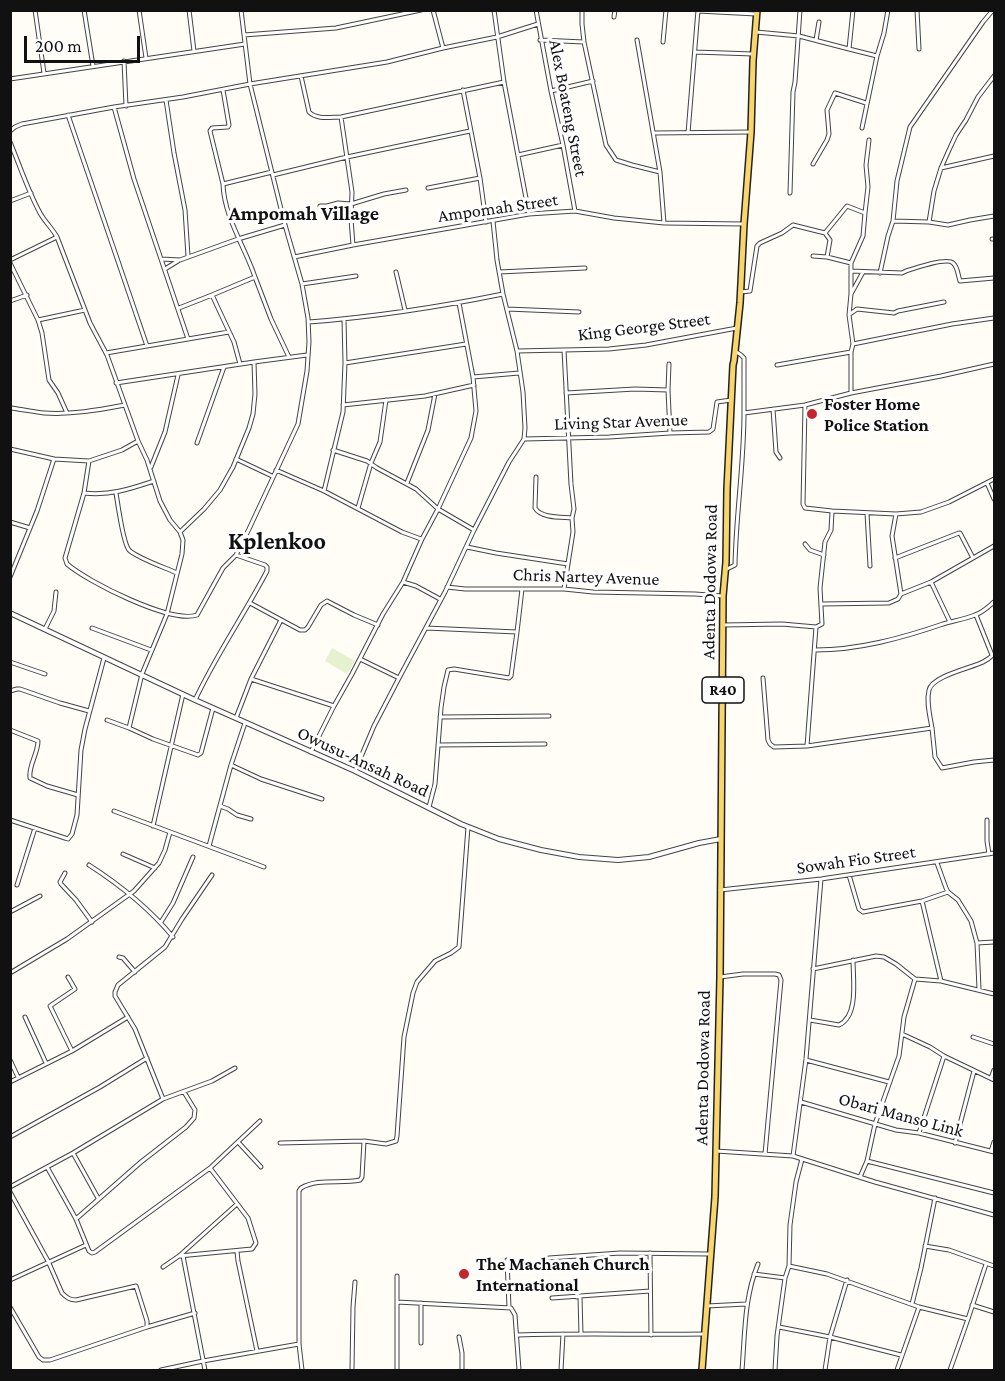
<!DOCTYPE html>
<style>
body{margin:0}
#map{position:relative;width:1005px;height:1381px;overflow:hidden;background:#fffdf5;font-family:"Crimson Pro",serif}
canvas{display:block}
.frame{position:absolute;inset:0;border:12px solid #111;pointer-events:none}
.scale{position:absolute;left:24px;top:36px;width:116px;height:27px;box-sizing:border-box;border:3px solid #111;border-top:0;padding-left:8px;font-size:18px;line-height:21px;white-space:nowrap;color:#111;-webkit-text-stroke:4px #fff;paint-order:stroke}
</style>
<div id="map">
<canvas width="1005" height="1381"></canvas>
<div class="frame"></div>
<div class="scale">200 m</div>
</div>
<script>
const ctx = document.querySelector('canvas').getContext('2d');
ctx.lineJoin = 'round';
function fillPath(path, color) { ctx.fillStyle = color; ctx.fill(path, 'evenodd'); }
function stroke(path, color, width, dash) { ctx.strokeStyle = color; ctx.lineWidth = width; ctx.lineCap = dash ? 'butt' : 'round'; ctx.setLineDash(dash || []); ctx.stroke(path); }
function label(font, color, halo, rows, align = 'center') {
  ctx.font = font + ' "Crimson Pro",serif'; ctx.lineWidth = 6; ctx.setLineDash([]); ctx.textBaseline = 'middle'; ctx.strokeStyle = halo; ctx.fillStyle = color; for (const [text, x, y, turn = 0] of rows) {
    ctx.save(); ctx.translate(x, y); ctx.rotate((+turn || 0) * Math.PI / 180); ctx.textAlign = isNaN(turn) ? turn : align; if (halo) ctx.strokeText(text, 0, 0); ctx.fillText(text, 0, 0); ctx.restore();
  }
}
fillPath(new Path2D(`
 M332,648L355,661L347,674L325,661Z`), '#e6f2cf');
const minor = new Path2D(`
 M35,10L44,73
 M84,10L93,66
 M139,10L146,58
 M189,10L194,51
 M433,10L443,48
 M494,10L504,82L529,214
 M536,10L551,91L563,145L575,211
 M582,10V24L584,42L606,145L616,160L632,165L660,172
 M917,10L919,49
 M698,11L756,14
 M614,17L615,10
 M756,32L799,36L849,49L853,10
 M244,35L336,28L421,10
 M540,40L584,42
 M637,40L660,172L664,223
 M816,40L819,22
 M663,42L666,10
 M849,49L877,56L884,33L888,10
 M695,52L753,54
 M124,61L126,106
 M301,76L309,112C317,120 330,117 341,117L504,82
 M10,79L245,44
 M223,90L229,125L228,127L212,128L210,131L223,184
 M463,90L480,178L486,222
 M551,91L593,81
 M166,100L174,153L185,210L188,256
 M114,107L134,179L161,259L180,260L238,239L285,225
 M68,115L147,346
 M341,117L352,192L351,219L353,245
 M862,128L877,56
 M10,131L15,127L22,124L114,107L183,97L250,84L387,62L443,48L497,37L538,24
 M654,133L751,132
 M688,133L698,10
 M10,142C20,166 28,191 40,213C45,222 52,228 57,237L90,323L107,355L138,441L147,460L160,501L170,520L180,532L183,540L182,554L167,614L142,674L129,728L153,739L198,755L201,753L213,708
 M518,155L563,145
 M813,164L827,140L829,134L827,110L835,93L866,103
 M941,168L994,156
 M273,175L347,157L470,131
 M428,188L480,178
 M790,193L793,92L795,82L800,10
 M10,201L31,193
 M320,206H327L338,203L351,204L384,194L406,190
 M865,213L868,187L866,165L869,140
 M893,221L929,222L948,225L970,220L994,216
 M929,222L934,191L941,168L949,150L956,135L966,120L978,97L994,76
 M992,239H994
 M813,256L827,257L851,263
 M294,257L353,245L529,214L575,211L614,218L664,223L744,224
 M827,257L830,240L825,233L847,206L865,213L863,236L851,263V294
 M161,259L188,339
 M10,260L57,237
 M10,263L38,320L42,333L49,380L58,393L67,413
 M165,269L178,261
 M851,271L902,273L906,271C915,268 947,257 953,263C958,267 958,276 960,281L994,278
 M396,272L405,310
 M499,272L585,268
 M880,273L888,236L893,221L897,181L910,127L983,22L993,10
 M255,277C245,247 224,217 223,184L272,172
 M302,284L356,276
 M741,292L750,291L757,246L760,243L782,233L793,225L825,233
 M10,301L27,295
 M179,308L212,295
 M507,309L579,312
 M850,314L857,309L894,313L898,311L944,302
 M344,319L345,363
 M38,320L85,310
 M309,322C374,317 439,307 503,294
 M853,344L952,324L994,318
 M564,350L571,484L574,509L572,518L573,532L564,589
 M517,351L609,349L646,345L737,328
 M735,351L741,355L744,358V413
 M106,353L229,332
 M240,364L234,342L212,295L255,277L271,319L289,357
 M669,364L668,390L670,433
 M777,365L851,352
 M473,377L519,373
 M116,383L254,362L307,355
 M566,393L635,389L668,390
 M851,393V352L853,344L849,315L851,294L863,272
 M343,405L425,396L474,385
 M805,405L803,504L805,508L832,511L896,514L921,512L949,502L994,479
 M10,408C22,409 33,412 44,413C71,415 98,410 125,405
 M773,409L776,452L780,458
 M524,439L609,437L670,433L709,432L713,429L717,402L731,400
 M197,443L224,367
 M10,449L54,459L89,461L122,450L138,441
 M333,450L367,461L377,468L416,489L438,509L474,530
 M236,459L272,476
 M89,461L84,493L65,558L67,564C88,582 171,624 197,615L223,568L236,555L249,529L298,424L307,371L309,342L308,318L302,284L285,225L250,84L241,10
 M151,467L165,432L178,375
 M276,470L324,491L402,532L421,539
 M536,477L535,508C541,518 560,517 572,518
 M407,483L428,430L435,394
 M987,483L994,499
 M324,491L343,412L345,363L466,344
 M84,493C110,496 130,489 154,481
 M116,493C118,505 123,543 129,550C137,558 166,568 177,573
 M358,508L371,463L380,442L386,400
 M867,513L870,566
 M10,522L30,528
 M180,532L204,509L220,490L233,467L249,428L253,414L255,394L254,362
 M805,544L810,550L824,555
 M467,547L496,553L568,564
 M895,558L959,533H960L973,558L994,546
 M727,569L735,565C736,514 744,464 744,413L805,405L851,393L941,376L994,364
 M10,577L37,511L54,459
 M403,582L416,586L440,599
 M931,582L973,558
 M447,587L465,589H564L593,592L695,594L723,596
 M901,594L931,582L950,622
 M250,603L300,630H305L308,627L321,605L327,601L354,615L378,625
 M821,604L889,603L898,599L901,594L892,536L896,514
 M976,615L992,655
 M723,625L782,624L816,627L807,746
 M816,627L822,624L820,588L825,542L831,530L832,512
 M92,628L151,650
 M426,628L517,632L522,589
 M45,629L54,611L56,592
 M815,650C859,650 902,638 943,624C953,621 965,619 975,615C982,613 988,607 994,602
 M360,659L399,678L445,592L474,530L509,462L524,439L525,428L523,392L517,351L503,294L497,260L493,221
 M10,662L45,674
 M763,678L768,740L770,744L774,747L807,746L932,728C930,716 926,702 929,690C932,676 971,668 983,662C987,660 991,657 994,654
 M251,679L334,706
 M10,691L17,689H20L60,703L89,711
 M195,700C216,655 244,615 267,571V567L265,565L236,555
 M440,717L549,716
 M236,718L251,679L281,620
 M107,720L129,728
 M932,728L935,757L942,768L974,762L994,760
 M10,730L38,741C38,754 28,766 30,778L47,786L78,795
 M438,745L545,744
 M311,752L334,706L352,674L383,614L403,582L422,539L438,509L471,438L476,411L473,377L459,303
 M231,765L261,779L322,799
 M355,771L374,726L399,678
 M220,806L228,809L237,815L251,819
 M429,807L435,784L441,708L444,687L448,670L454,669L509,678L511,676L517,632
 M114,811L264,867
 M10,820L65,838L68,839L72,834L77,815L81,750L85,729L104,658
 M987,820V841L989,854
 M153,826L183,694
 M209,846L231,765L245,723
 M123,854L155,868
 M937,863L946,888L948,892L958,900L971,921L977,943
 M89,865C120,885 149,908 173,937
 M65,873L60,882L61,884L76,900L92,922
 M849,875L859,909L863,912L922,901L948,892
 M17,885L35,828
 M720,890L821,879L994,853
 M922,901L941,981
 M10,912L40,896
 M161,922L173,903L193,857
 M119,957L123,958L135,972
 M813,969L876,956L884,957L896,964L915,979L941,981L994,994
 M10,973L67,939L134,891L159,863L165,850L170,832
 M68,977L75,989L50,1006L72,1051
 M720,977L743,974H775L779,975L781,980L765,1154
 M979,989L977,943L994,942
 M25,1017L46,1063
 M810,1020L839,1025C859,1016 853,979 853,960
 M902,1034L930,1047L944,1056L994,1080
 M973,1037L994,1044
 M10,1060L18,1077
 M806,1060L889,1082
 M991,1078L994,1070
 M10,1082L72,1051L128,1017
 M163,1099L135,1029L115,996V992L118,985L165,947L182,919L212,875
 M801,1102L896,1130L919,1133L994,1152
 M919,1133L944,1056
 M10,1137L100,1087L147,1058
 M364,1141L386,1144L396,1141L397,1136L404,1037L413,993L417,982L435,961L451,953L459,947L468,827
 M238,1142L261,1167
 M280,1143L364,1141L362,1177L360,1180C341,1184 318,1178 301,1188L299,1191V1344L302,1370
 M955,1143L974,1071
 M716,1151L793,1156L875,1182L994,1215
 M991,1151L994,1142
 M73,1153L98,1198
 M793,1156L806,1059L821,879
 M867,1161L994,1193
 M47,1167L76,1219L89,1251L92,1253L95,1252L210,1168L260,1121
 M860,1177L867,1161L875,1124L899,1056L904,1017L915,979
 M10,1187L73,1153L163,1099L212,1081L235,1068
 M10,1192L48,1261L62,1293C67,1298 70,1300 76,1300L136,1286L147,1321V1327
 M76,1219L141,1162L186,1127L194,1118L195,1110L184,1092
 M925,1246L949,1250L994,1266
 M237,1251L238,1261L257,1351
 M650,1253L651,1335
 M179,1256L252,1249L256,1243L248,1218L210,1168
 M183,1256L205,1370
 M549,1258L620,1253L710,1254
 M507,1260L509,1307
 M789,1266L827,1274L919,1307L968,1319L950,1370
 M163,1267L179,1256L237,1204
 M754,1274L785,1278
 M397,1276V1370
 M10,1280L86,1245
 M577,1297V1280
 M580,1297L581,1334
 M552,1298L650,1291
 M397,1302L511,1308L515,1315L519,1370
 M421,1303V1343
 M912,1304L921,1268L935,1198
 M972,1305L994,1312
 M707,1306L746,1304
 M10,1307L39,1357L43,1360H50L147,1327L195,1313
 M968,1319L986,1264
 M779,1327L830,1337L901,1355
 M518,1335C580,1333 642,1335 705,1334
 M459,1337L462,1353V1370
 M161,1370L203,1361L299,1344
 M352,1370L353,1307L355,1282
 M561,1370L563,1334
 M742,1370C745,1334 744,1298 758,1264
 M775,1370L777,1336L785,1278L789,1266L790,1225L796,1182L802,1159
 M825,1370L830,1337L847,1280
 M897,1370L919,1307`);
const tertiary = new Path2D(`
 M10,613L195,700L355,771L461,824L499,839L541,850L579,857L618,860L649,857L699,843L721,839`);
const primary = new Path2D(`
 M702,1370L715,1197L720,977L723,596L726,562L727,489L733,365L734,361L740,303L744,224L751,132L753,61L757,10`);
stroke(minor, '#444', 5);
stroke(tertiary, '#444', 6);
stroke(primary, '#222', 8);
stroke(minor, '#fff', 3);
stroke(tertiary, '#fff', 4);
stroke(primary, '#f9d66b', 5);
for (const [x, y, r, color] of [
 [812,414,6,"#c4262e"],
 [464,1274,6,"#c4262e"]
]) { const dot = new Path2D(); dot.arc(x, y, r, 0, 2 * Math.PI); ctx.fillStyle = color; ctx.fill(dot); stroke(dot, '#fff', 2); }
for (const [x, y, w] of [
 [723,690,42]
]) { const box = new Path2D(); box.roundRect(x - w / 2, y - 13, w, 26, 4.5); ctx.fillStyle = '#fff'; ctx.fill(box); stroke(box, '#111', 1.5); }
label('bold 16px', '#111', null, [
 ["R40",723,690]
]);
label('18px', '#111', '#fff', [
 ["Alex Boateng Street",568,108,79],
 ["Ampomah Street",498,208,-8],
 ["King George Street",644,327,-7],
 ["Living Star Avenue",621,422,-2],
 ["Chris Nartey Avenue",586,577,2],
 ["Adenta Dodowa Road",710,582,-89],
 ["Owusu-Ansah Road",363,762,25],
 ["Sowah Fio Street",856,860,-8],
 ["Adenta Dodowa Road",703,1068,-89],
 ["Obari Manso Link",901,1115,15]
]);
label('bold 18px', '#111', '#fff', [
 ["Foster Home",824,404],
 ["Police Station",824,425],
 ["The Machaneh Church",476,1264],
 ["International",476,1285]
], 'left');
label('bold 20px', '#111', '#fff', [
 ["Ampomah Village",304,214]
]);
label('bold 24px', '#111', '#fff', [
 ["Kplenkoo",277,542]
]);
</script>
